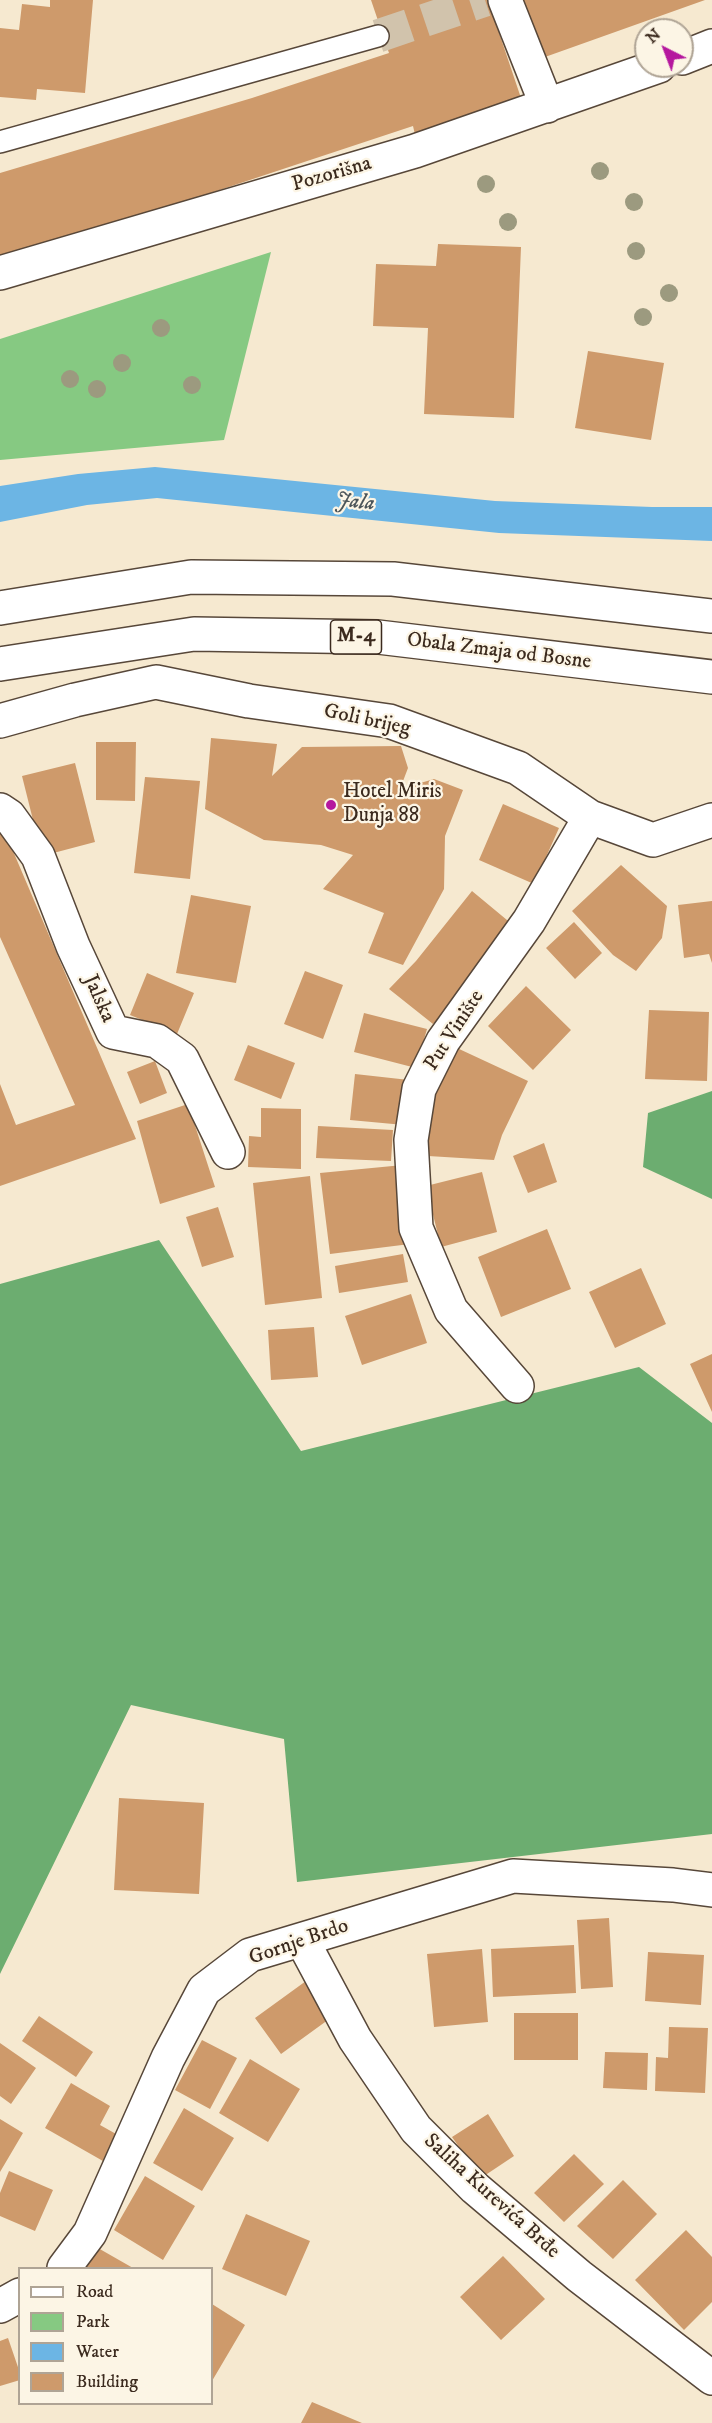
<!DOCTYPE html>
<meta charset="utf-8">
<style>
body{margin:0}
#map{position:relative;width:712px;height:2423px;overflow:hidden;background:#f6e9d0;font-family:"IM FELL DW Pica",serif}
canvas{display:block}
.legend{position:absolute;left:18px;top:2267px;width:195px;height:138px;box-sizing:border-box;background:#fcf5e5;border:2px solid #afa495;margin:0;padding:8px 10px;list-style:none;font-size:18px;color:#3b2a1e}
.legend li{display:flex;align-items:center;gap:12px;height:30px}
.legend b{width:30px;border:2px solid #afa495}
.north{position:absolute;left:634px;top:18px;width:60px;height:60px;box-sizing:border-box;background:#fcf5e5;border:2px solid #afa495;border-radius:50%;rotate:318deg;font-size:16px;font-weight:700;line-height:24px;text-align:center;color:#3b2a1e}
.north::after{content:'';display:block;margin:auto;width:21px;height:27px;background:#b5179e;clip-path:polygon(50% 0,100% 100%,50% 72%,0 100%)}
</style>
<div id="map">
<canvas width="712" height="2423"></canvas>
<ul class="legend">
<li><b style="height:8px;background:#fff"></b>Road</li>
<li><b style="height:16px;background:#86c982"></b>Park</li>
<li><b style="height:16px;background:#6cb5e4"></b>Water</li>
<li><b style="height:16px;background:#ce9a6b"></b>Building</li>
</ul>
<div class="north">N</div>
</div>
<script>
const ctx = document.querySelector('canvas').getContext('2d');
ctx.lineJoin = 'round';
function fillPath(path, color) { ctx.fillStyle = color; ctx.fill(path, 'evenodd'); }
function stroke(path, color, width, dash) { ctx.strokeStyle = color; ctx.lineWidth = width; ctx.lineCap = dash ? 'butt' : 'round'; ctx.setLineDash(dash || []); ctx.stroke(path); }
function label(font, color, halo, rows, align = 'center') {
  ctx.font = font + ' "IM FELL DW Pica",serif'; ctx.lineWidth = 4.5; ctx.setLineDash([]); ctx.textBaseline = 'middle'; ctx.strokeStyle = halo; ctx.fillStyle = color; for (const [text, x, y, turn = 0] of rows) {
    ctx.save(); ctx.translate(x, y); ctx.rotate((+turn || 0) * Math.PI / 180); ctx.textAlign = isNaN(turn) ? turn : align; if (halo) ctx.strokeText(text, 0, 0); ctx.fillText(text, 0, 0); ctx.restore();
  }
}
fillPath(new Path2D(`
 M271,252L224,440L0,460V339Z`), '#86c982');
fillPath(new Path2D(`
 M712,1091V1199L643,1167L648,1113Z
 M159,1240L301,1451L639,1367L712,1423V1834L297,1882L284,1739L131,1705L0,1974V1284Z`), '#6cad70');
fillPath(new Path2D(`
 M155,467L495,501L652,507H712V541L499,533L157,498L87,505L0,522V486L78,474Z`), '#6cb5e4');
fillPath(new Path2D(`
 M50,0H93L85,93L37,89L36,100L0,97V28L19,30L22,4L50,7Z
 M371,0H488L523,104L416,139L413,126L147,214L0,256V173L252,98L389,53Z
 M523,0H705L545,57Z
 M438,244L521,247L514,418L424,414L428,328L373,326L376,264L436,266Z
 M588,351L664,363L651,440L575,428Z
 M211,738L277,744L272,776L302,747L401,746L408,768L400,789L434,779L463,790L445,836L444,889L403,965L368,953L384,913L323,889L353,855L321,845L264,840L205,809Z
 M96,742H136L135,801L96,800Z
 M75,763L95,842L42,856L22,776Z
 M145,777L200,781L190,879L134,873Z
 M503,804L559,828L534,884L479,860Z
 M4,830L136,1139L0,1186V1084L16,1125L75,1105L0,937V832Z
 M621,865L667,906L662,938L636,971L613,955L572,911Z
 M472,891L513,925L456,1001L433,1024L389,989L416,961Z
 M191,895L251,906L236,983L176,973Z
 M712,901V963L709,954L684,958L678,905Z
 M574,922L602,953L575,979L546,948Z
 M305,971L343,985L323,1039L284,1024Z
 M147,973L194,993L177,1034L130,1015Z
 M526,986L571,1030L533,1070L488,1026Z
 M649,1010L709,1012L707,1081L645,1079Z
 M364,1013L427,1029L416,1068L354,1052Z
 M248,1045L295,1063L281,1099L234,1080Z
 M457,1048L528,1081L502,1135L494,1160L428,1156L431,1101Z
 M155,1061L167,1093L140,1104L127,1072Z
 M355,1074L409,1080L404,1125L350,1120Z
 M188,1104L215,1187L160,1204L137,1121Z
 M261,1108L301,1109V1169L248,1167L249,1136L261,1137Z
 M318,1126L393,1130L391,1161L316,1158Z
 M544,1143L557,1182L528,1193L513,1156Z
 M403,1165L410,1244L330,1254L320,1173Z
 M482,1172L497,1232L441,1247L426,1186Z
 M310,1176L322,1298L265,1305L253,1183Z
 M218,1207L234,1257L202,1267L186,1217Z
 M547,1229L571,1289L501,1317L478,1257Z
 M403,1254L408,1282L339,1293L335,1266Z
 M641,1268L666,1324L615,1348L589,1292Z
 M411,1294L427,1343L362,1365L345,1316Z
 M314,1327L318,1377L271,1380L268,1330Z
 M712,1354V1412L690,1364Z
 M119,1798L204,1803L199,1894L114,1890Z
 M609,1918L613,1987L581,1989L577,1920Z
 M574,1945L576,1993L493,1997L491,1949Z
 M482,1949L488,2022L434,2027L427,1954Z
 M648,1952L704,1955L701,2005L645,2001Z
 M306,1981L332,2017L281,2054L255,2018Z
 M514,2013H578V2060H514Z
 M39,2016L93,2052L76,2077L22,2041Z
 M669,2027L708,2028L705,2093L655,2091L656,2057L668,2058Z
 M202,2040L237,2058L210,2109L175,2090Z
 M0,2043L36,2068L11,2104L0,2096Z
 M605,2052L648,2053L647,2090L603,2088Z
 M250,2059L300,2089L268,2142L219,2113Z
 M71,2083L110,2106L100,2125L125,2139L110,2165L45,2128Z
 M184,2108L234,2138L202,2191L153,2163Z
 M488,2114L514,2156L481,2178L452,2137Z
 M0,2119L23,2133L0,2172Z
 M574,2154L604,2184L564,2222L534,2193Z
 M9,2171L53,2190L35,2231L0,2216V2193Z
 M145,2176L195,2206L163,2260L114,2230Z
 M623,2180L657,2214L613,2259L577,2226Z
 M246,2214L310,2241L286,2296L222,2269Z
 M686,2230L712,2257V2302L684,2330L635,2280Z
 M98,2248L133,2268H86Z
 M503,2256L545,2299L501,2340L460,2297Z
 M212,2304L245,2325L212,2381Z
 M8,2338L20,2373V2380L0,2386V2341Z
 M312,2402L362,2423H301Z`), '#ce9a6b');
stroke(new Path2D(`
 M378,36L485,0`), '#d1c3ac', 33, [33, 16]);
const lane = new Path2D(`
 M0,142L378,36`);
const street = new Path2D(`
 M505,0L547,106
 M682,58L712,46
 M0,273L415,151L659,66
 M0,721L75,700L156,682L249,701L389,721L518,768L590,817L653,840L712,820
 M0,810L9,816L38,856L73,946L113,1032L157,1041L182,1059L228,1152
 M517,1386L451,1310L416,1228L411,1140L419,1089L443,1041L529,921L590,817
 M302,1940L355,2039L416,2129L475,2188L579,2276L712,2378
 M64,2268L90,2233L168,2058L204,1990L250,1955L513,1876L673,1885L712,1890
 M0,2306L20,2295`);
const primary = new Path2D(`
 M0,608L191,577L393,579L712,616
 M0,664L194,634L378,637L712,677`);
stroke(lane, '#574739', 24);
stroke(street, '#574739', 36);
stroke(primary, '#574739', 36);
stroke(lane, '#fff', 21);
stroke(street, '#fff', 33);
stroke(primary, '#fff', 33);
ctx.fillStyle = '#9c9a7f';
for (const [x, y] of [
 [600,171],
 [486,184],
 [634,202],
 [508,222],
 [636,251],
 [669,293],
 [643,317],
 [161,328],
 [122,363],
 [70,379],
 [192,385],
 [97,389]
]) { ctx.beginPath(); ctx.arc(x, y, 9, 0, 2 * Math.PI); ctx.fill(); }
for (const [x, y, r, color] of [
 [331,805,6,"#b5179e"]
]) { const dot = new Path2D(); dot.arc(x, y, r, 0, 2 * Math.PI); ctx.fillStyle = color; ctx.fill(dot); stroke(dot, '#fcf5e5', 2); }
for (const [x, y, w] of [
 [356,637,51]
]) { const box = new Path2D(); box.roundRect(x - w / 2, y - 17, w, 34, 4.5); ctx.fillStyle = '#fcf5e5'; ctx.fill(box); stroke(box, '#3b2a1e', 1.5); }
label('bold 20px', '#3b2a1e', null, [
 ["M-4",356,637]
]);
label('21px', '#3b2a1e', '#fcf5e5', [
 ["Pozorišna",332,175,-16],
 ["Obala Zmaja od Bosne",499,652,7],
 ["Goli brijeg",367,721,12],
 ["Jalska",98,999,66],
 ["Put Vinište",455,1031,-57],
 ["Gornje Brdo",299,1943,-19],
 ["Saliha Kurevića Brđe",491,2197,42]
]);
label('21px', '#3b2a1e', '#fcf5e5', [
 ["Hotel Miris",343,793],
 ["Dunja 88",343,817]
], 'left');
label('italic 22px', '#4a5459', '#fcf5e5', [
 ["Jala",355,503,6]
]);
</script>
